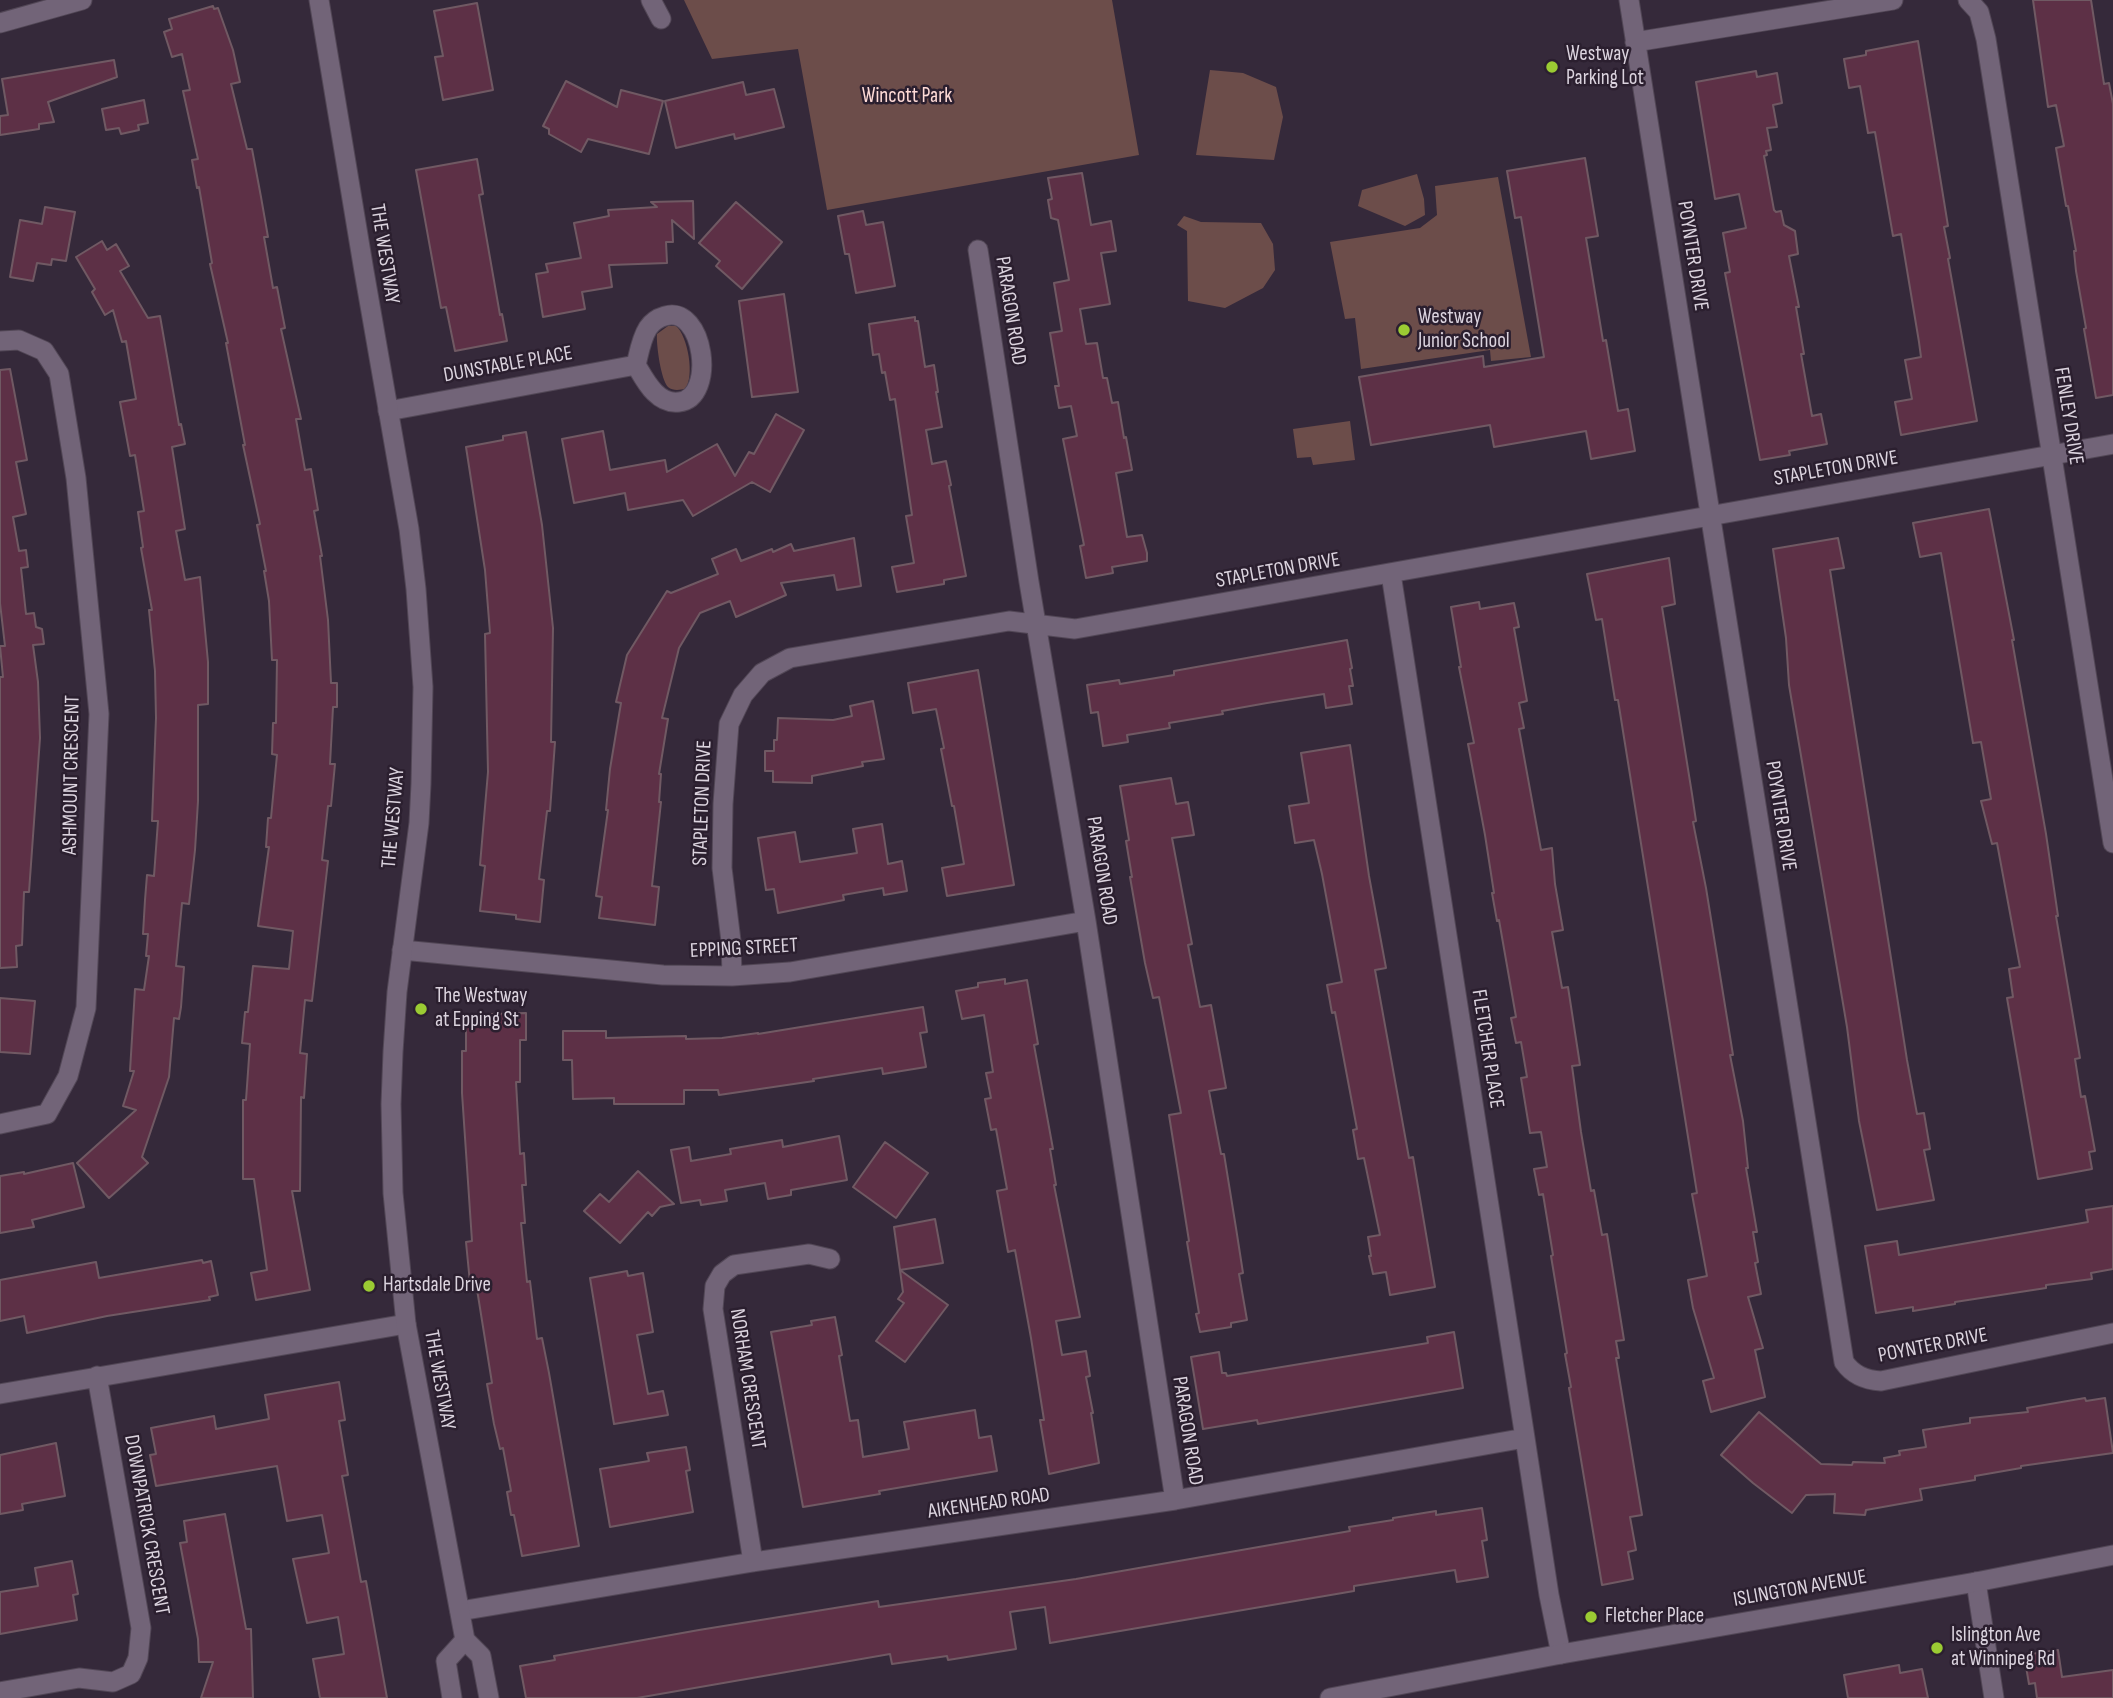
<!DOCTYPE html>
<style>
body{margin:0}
canvas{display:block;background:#35293a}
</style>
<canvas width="2113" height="1698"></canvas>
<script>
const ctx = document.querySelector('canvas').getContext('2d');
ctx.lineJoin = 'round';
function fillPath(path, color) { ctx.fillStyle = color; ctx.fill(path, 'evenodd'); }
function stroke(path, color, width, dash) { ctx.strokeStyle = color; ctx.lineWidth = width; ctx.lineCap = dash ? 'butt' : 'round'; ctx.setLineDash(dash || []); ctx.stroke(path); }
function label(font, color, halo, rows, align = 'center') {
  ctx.font = font + ' "Sofia Sans Condensed",sans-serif'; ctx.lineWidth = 5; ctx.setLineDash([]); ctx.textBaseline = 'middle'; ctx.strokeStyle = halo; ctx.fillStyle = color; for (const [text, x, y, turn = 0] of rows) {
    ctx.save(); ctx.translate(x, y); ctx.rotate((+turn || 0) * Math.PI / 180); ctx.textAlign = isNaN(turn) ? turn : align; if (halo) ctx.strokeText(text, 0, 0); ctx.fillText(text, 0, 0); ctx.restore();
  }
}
fillPath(new Path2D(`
 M684,0H1112L1139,155L827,210L798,49L712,59Z
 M1210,70L1243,73L1276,87L1283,117L1274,160L1196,155Z
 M1417,174L1424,199L1425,215L1405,226L1358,206L1362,190Z
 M1498,177L1531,357L1491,361L1490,350L1361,369L1355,318L1345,319L1330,242L1420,228L1437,215L1435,186Z
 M1184,216L1201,222L1261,223L1273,244L1275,270L1263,288L1225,308L1188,301L1187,231L1177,225Z
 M668,326H676C688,336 695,377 685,389C679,390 673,391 668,387C661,380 656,344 657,334Z
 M1350,421L1355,460L1313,465L1311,457L1297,458L1293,429Z`), '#6c4d4a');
const building = new Path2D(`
 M2033,0H2091L2104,84L2109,83L2113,104V395L2096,398L2084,329L2086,328L2076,271L2074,251H2076L2068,206H2066L2056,148L2064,146L2056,105L2048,107Z
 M477,3L493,90L443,100L435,57L443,56L434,11Z
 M213,6L214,9L218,8L233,50L240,82L231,84L247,149H252L261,197L268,237H264L273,288L277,287L285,328L281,329L301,419H296L305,470L311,469L318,510L314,511L322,556H320L328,620L331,683H337V707H333L330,764H335L331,806H328L322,860L328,861L312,1001L305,1000L300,1053L307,1054L304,1098L301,1097L300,1191H292L310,1290L256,1300L251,1273L267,1270L254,1179H243V1100H246L250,1044L242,1043L245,1012H248L253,966L289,969L293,931L258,926L269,847H266L268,818H271L277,755L272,754L273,723H276L277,660H272L269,601L264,571H266L257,525L260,524L243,445H245L226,343H228L210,264L212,263L199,187L197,188L192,160L198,159L183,91L190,90L182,54L172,57L164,32L172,29L169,19Z
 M1918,41L1948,226L1944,227L1950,258L1948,259L1977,421L1901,435L1895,402L1912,399L1905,360L1921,357L1919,342L1901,234L1893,236L1875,132L1868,133L1860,86L1849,88L1844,59L1866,55V51Z
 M114,60L117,77L48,102L54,122L39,124V129L0,135V116L8,115L2,79Z
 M1756,71L1757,77L1777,73L1782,103L1773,105L1777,127L1767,128L1771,150L1766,151L1767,155L1764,156L1774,210L1776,212L1781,211L1784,225L1795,231L1798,254L1789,256L1799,307H1796L1804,354H1801L1812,416L1821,414L1827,444L1789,451L1790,455L1760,460L1725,273L1730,272L1723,233L1746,228L1739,194L1715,199L1696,82Z
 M566,81L617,107L621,90L663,101L649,154L588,139L581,152L549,134V129L543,126Z
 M743,82L746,95L774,89L784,127L735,139L734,134L676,148L665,101Z
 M144,100L148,123L138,125L139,130L121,134L119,128L106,130L102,109Z
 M1585,158L1598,236L1586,238L1603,341L1606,340L1618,411L1628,409L1635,451L1591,459L1586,431L1494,447L1490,425L1371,445L1359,377L1483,356L1484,367L1544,357L1521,217L1515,218L1507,171Z
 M477,159L483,194L479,195L500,315L502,314L507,341L455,351L446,307L441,308L416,170Z
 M1082,173L1091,225L1111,221L1116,251L1101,253L1110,304L1080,309L1086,344L1097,343L1103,378H1107L1112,403L1118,402L1124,438L1126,437L1132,470L1116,473L1127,537L1142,535L1147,553V561L1112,567L1113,573L1086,578L1080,546L1084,545L1063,439L1077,436L1071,406L1059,408L1055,386H1059L1050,333L1062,331L1054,283L1069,280L1058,220L1051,218L1048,200L1052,199L1048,178Z
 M693,201L694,239L672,220L673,242H666L667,263L609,265L612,287L582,292L585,309L543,317L536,274L548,272L546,264L581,258L574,223L609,216L608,210L657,207L651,202Z
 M736,202L782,242L742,289L716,266L720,261L699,243Z
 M45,207L75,212L66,261L52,259L51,265L37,263L33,281L10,277L20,220L42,224Z
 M863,211L866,225L883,222L895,286L856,293L849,254H845L838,216Z
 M102,241L107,250L116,244L129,266L120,271L148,318L160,316L179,425L181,424L185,444L172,447L185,529L176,531L185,580L200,577L208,662V704L198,705V801L195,850L189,904L182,903L176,966L184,967L181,1007L179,1019L174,1018L169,1077L142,1157L148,1163L109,1198L77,1163L136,1110L123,1106L134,1071H130L135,989L144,990L149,956H146L148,934H143L145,900L147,875L154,876L158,821H152L156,718L155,671L149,610H152L141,548L143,547L138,512L144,511L135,455L130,456L120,402L136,399L126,341L122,342L113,310L105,315L92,292L95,289L76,257Z
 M784,294L798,392L752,397L739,301Z
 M915,317V321H918L925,367L934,365L938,392H936L942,427L926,430L932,464L946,461L951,485L949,486L966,576L944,580V584L897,592L892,567L914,563L906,516L912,515L895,399L890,400L885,372L882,373L879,354L873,355L869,324Z
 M10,369L27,460L16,462L26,514L13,517L19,551L26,550L28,567L21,568L26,614L34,613L36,627L42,629L44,644L33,645L38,682L40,738L29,892H24L22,945L16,946L17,967L0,968V677H3L0,646H5L0,603V370Z
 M776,414L804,430L770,492L752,482L693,516L683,500L628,510L625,493L574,503L562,439L603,431L610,470L665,460L667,472L717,444L735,476L749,452L754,454Z
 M526,432L542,525L553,628L551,742H555L550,811H547L539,879L544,880L540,922L516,919V915L480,911L485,866L480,865L488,772L485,634L490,633L485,570L466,447L503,440V436Z
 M1989,509L2014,640H2012L2046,834L2058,916H2056L2080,1058L2075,1059L2081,1097L2085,1096L2095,1151L2089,1152L2092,1169L2038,1179L2007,998L2013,997L2009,969L2020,967L1997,843L1992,844L1981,801L1991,799L1981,742L1973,743L1941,553L1920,557L1913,523Z
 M854,538L861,586L837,590L834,575L781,583L786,595L736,617L730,601L700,613L679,648L662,718L668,719L659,774H661L659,802H661L652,886L659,887L655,925L599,918L602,897L596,896L608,810H606L610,769L621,703L616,702L627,655L667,591L671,593L718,574L712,559L736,549L741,561L772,549L773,552L791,544L794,551Z
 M1838,538L1844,568L1830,570L1907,1060L1917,1114L1924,1113L1930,1149L1924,1150L1934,1200L1877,1210L1859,1121L1847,1027L1789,685L1786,638L1773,549Z
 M1669,558L1675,604L1662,607L1692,794L1696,821L1693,822L1706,888L1733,1055H1730L1743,1121L1748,1168H1746L1757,1232H1753L1758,1262L1755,1263L1761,1294L1748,1297L1763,1348L1755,1350L1765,1397L1711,1412L1703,1381L1714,1378L1693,1308L1688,1280L1707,1276L1692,1194L1697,1193L1618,700H1615L1602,619L1596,620L1587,574Z
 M1479,602L1480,609L1514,603L1519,627L1514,628L1527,701L1519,703L1524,728L1519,729L1541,850L1552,848L1555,884L1563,930L1552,932L1562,988L1568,987L1580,1065L1572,1066L1581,1132L1591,1191L1594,1190L1602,1235L1607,1234L1624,1340L1616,1341L1619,1358H1616L1642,1515L1630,1517L1636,1550L1628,1552L1633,1579L1602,1585L1569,1388L1571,1387L1565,1354L1567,1353L1551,1256L1553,1255L1543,1194L1539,1195L1534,1169L1547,1167L1541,1132L1530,1133L1521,1078L1527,1077L1521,1042L1516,1043L1511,1018L1516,1017L1499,920L1497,921L1492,893H1494L1485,835L1468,744L1474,743L1459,667H1461L1451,607Z
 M1347,640L1352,668L1350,669L1353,686H1349L1352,704L1326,708L1324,694L1267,703L1222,711L1223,714L1169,723L1170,728L1127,735L1128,742L1103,746L1098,712L1091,713L1087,685L1119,680L1120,684L1174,675V671Z
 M978,670L1014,885L947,896L942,868L964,864L954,806H952L941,749L944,748L936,709L913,713L908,683Z
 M873,701L884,759L862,762L863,766L812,776V783L773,782V771H765V751H774V740H777L778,718L833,720L852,716L850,706Z
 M1350,745L1369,876L1386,968L1375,970L1409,1158L1413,1157L1435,1287L1390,1295L1386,1272L1373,1274L1369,1256H1371L1368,1237L1380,1235L1364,1158L1358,1159L1353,1130L1357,1129L1335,1012L1332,1013L1327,985L1342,982L1322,874L1314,840L1295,843L1289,806L1309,803L1301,753Z
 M1171,778L1176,804L1188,802L1194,835L1172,838L1192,944L1188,945L1200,1007L1211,1005L1226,1088L1209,1091L1221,1154H1224L1236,1228L1243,1273L1239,1274L1247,1320L1231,1323V1327L1200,1332L1196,1314L1199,1313L1187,1242L1189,1241L1169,1115L1181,1113L1159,997L1153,998L1145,963L1130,877H1132L1126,841L1129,840L1120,786Z
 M882,824L888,864L902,861L907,891L884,895L883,888L843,895L844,900L778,913L774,889L766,890L758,838L795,832L800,862L857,853L853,829Z
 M1005,979V984L1027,980L1038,1044L1034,1045L1053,1149H1050L1056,1185H1054L1080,1317L1056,1321L1062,1355L1086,1351L1090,1376L1086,1377L1093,1413H1091L1099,1463L1049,1474L1040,1420H1044L1031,1338L1015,1250L1008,1252L997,1191L1007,1189L996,1129L991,1130L985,1099L991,1098L986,1073L993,1072L984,1015L962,1019L956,991L978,987V983Z
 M0,998L35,1001L30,1054L0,1052Z
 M923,1007L927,1032L920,1033L926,1067L883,1074L882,1068L813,1079L814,1081L719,1095L718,1090H684V1104H614V1098L573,1099L572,1060H563V1031H606V1038L686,1036V1039L722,1038L758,1033V1034Z
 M526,1013V1040H520V1082H516L520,1154L524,1153L526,1185H522L525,1223H521L527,1282L530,1281L537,1339L542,1338L549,1373L579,1546L522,1556L514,1515H511L507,1492L511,1491L503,1448L500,1449L494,1424L487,1384L492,1383L476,1283H470L466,1242L472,1241L462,1093V1051H466V1019L492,1020V1014Z
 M839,1136L847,1180L791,1190V1195L768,1199L765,1183L725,1190L727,1201L701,1205L700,1200L681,1203L671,1150L689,1147L691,1161L731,1154L730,1149L782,1140L783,1147Z
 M885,1142L928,1173L896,1218L853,1187Z
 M73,1163L84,1207L32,1220L34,1227L0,1233V1176L24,1172V1174Z
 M638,1171L674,1204L660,1207L652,1216L648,1212L620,1243L584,1211L600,1194L609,1202Z
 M2113,1206V1269L2091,1273L2092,1279L2046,1285V1288L1955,1302V1304L1913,1311V1307L1876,1313L1865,1246L1897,1241L1899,1255L2088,1222L2086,1210Z
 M935,1219L943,1263L900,1270L948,1305L905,1362L876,1341L904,1303L898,1299L903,1292L894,1227Z
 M202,1260L203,1263L211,1261L218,1295L209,1297L210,1300L107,1316L27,1333L24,1316L0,1321V1280L96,1262L99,1278Z
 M627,1271L628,1276L643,1273L653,1332L637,1335L648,1394L663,1391L668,1415L614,1424L590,1278Z
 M835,1317L842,1355L839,1356L850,1421L858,1420L863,1457L909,1449L904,1422L975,1410L979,1438L991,1436L997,1471L879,1491L880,1494L803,1507L771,1332L812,1325L811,1321Z
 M1454,1332L1463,1388L1258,1424L1257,1420L1203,1429L1191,1357L1219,1352L1222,1373H1226L1227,1376L1428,1343L1427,1337Z
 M339,1382L345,1420L339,1421L348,1475L342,1476L361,1582L366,1581L387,1698H320L313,1659L344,1654L338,1617L307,1623L293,1559L329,1553L322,1515L287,1521L277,1466L156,1486L150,1455L156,1454L151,1428L214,1416L216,1429L269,1419L265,1395Z
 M2085,1398L2086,1401L2105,1398L2113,1453L2021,1466V1468L1975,1476V1480L1920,1489L1922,1500L1866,1510L1865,1515L1834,1513L1835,1494L1806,1495L1792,1513L1753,1483L1721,1455L1759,1412L1821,1464L1852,1465L1853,1462L1885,1463L1884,1458L1900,1455L1899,1451L1926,1447L1923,1430L1970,1423V1418L2028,1412L2027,1408Z
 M56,1443L65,1496L22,1504L23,1510L0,1514V1455Z
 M686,1447L690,1470L686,1471L693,1512L610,1527L600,1469L649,1461L647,1453Z
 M1482,1508L1487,1540L1482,1541L1488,1577L1457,1582L1455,1570L1354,1586V1591L1050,1643L1045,1607L1010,1612L1016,1649L948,1660L947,1656L892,1664L890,1654L637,1698H526L520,1666L555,1660L554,1656L699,1630L878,1601L879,1607L1076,1579L1350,1531L1349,1527L1393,1520V1518L1436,1511V1515Z
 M225,1514L246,1629H251L253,1698H201L213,1662H199L198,1639L180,1543L187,1542L184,1521Z
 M72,1561L78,1594L73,1595L77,1620L0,1634V1592L38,1586L35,1568Z
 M2058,1650L2062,1677L2113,1670V1698H2037L2035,1683L2029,1684L2024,1655Z
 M1899,1665L1900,1673L1922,1669L1928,1698H1848L1844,1675Z`);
fillPath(building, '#5d3046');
stroke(building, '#705963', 2);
const minor = new Path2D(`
 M651,0L661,19
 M1629,0L1844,1362C1853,1375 1865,1380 1881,1381L2113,1333
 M1968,0L1979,12L1986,39L2113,843
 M0,23L82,0
 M1635,42L1893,0
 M978,250L1029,582L1086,921L1175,1500
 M0,341L19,340L44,351L59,374L76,478L99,714L86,1008L68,1076L47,1114L0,1124
 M388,411L636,365C645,380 657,405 679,402C717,398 704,304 665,316C658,318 652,322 648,328C641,339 639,353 636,365
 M1391,574L1525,1438L1549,1595L1561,1654
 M402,950L663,975L732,976L790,972L1086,921
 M732,976L731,941L722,868L723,804L729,724L743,695L762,673L790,658L1009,621L1075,629L2113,444
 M0,1394L406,1324
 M753,1562L713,1309L715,1286L722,1274L734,1265L809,1254L830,1259
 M1976,1582L1994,1698
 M460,1611L753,1562L1175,1500L1525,1438
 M0,1692L79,1678L113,1682L131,1674L138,1658L141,1628L97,1376`);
const secondary = new Path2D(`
 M319,0L364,271L409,529L416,589L423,687L421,784L419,823L397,992L393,1052L391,1104L393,1193L406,1324L465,1640L481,1656L489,1698
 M452,1698L446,1661L465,1640
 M1330,1698L1561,1654L1976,1582L2113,1555`);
stroke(minor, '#524756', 21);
stroke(secondary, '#524756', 21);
stroke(minor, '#726478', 19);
stroke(secondary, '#726478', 19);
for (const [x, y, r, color] of [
 [1552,67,7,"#9bcb33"],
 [1404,330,7,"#9bcb33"],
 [421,1009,7,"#9bcb33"],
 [369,1286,7,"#9bcb33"],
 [1591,1617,7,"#9bcb33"],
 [1937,1648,7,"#9bcb33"]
]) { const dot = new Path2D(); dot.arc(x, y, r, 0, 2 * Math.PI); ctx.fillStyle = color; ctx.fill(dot); stroke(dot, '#2b1f2f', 2.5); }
label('21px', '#dbd3de', '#2b1f2f', [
 ["Westway",1566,55],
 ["Parking Lot",1566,79],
 ["Westway",1418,318],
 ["Junior School",1418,342],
 ["The Westway",435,997],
 ["at Epping St",435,1021],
 ["Hartsdale Drive",383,1286],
 ["Fletcher Place",1605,1617],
 ["Islington Ave",1951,1636],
 ["at Winnipeg Rd",1951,1660]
], 'left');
label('21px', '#ffdbd7', '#2b1f2f', [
 ["Wincott Park",907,97]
]);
label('21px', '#dbd3de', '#2b1f2f', [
 ["THE WESTWAY",384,254,81],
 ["POYNTER DRIVE",1692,256,81],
 ["PARAGON ROAD",1010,311,81],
 ["DUNSTABLE PLACE",508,365,-10],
 ["FENLEY DRIVE",2068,416,81],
 ["STAPLETON DRIVE",1836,469,-10],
 ["STAPLETON DRIVE",1278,571,-10],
 ["ASHMOUNT CRESCENT",72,775,-89],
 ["STAPLETON DRIVE",703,803,-88],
 ["POYNTER DRIVE",1780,816,81],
 ["THE WESTWAY",394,818,-85],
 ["PARAGON ROAD",1101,871,81],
 ["EPPING STREET",744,949,-3],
 ["FLETCHER PLACE",1487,1049,81],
 ["POYNTER DRIVE",1933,1346,-11],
 ["NORHAM CRESCENT",747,1379,81],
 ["THE WESTWAY",439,1380,80],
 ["PARAGON ROAD",1187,1431,81],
 ["AIKENHEAD ROAD",989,1504,-8],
 ["DOWNPATRICK CRESCENT",146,1525,80],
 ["ISLINGTON AVENUE",1800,1589,-10]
]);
</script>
